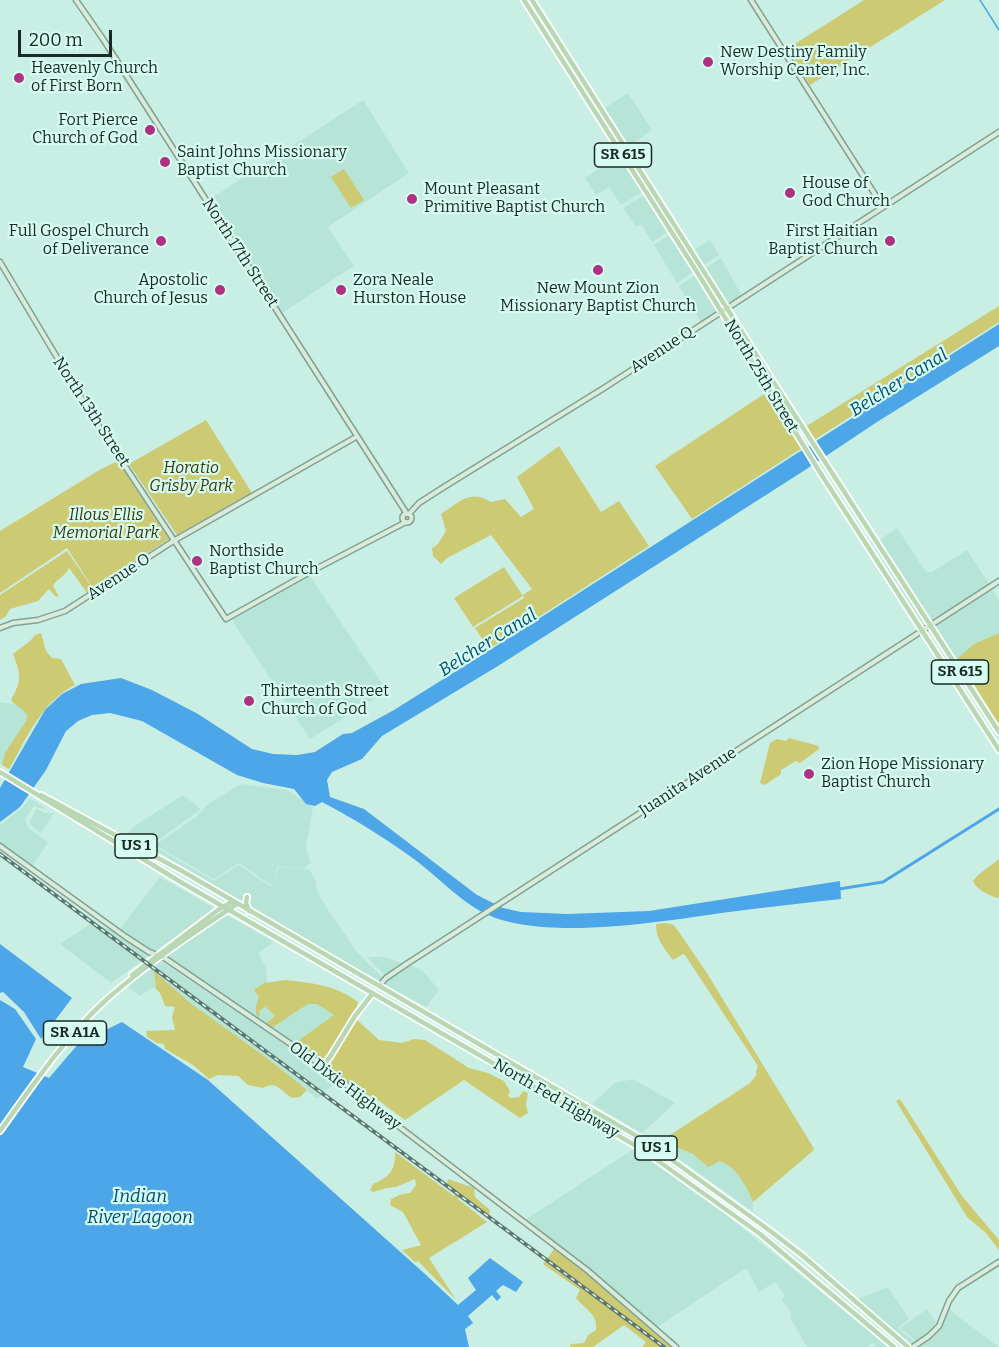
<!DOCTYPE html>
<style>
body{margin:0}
#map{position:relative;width:999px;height:1347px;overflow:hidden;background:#c9efe4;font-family:Bitter,serif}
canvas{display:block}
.scale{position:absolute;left:18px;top:30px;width:94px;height:27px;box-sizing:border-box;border:3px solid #1a2925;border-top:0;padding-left:8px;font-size:18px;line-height:21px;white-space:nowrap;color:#1a2925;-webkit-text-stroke:4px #d6fcf1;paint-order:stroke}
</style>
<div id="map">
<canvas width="999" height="1347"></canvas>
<div class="scale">200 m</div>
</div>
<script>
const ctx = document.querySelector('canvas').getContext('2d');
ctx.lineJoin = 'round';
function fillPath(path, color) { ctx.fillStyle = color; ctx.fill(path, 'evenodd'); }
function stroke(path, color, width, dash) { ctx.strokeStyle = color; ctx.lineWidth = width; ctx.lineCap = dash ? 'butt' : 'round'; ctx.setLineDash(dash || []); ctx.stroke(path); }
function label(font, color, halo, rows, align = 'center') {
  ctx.font = font + ' Bitter,serif'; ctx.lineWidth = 4.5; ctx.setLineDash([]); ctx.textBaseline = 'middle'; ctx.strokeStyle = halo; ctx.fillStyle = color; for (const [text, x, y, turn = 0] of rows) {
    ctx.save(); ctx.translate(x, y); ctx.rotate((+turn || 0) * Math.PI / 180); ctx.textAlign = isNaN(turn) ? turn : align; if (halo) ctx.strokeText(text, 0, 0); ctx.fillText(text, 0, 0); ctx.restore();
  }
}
fillPath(new Path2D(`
 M628,93L652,130L627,147L603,109Z
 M363,100L409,173L328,227L354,266L282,313L210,199Z
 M621,155L644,191L621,205L609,187L596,195L585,178Z
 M646,194L669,231L652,242L641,224L636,227L623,208Z
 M671,234L695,271L677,283L654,245Z
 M710,240L719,255L702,266L692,251Z
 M721,258L742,296L727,306L704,269Z
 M697,274L719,311L701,322L679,286Z
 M897,528L926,572H932L967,550L990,585L932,623L878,541Z
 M871,535L929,625L925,628L868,537Z
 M310,576L387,691L310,739L233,622L234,619Z
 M991,588L999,600V633L974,644L956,662L934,626Z
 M0,702L20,705L27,716L26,721L5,753L2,765L0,764Z
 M241,784L287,790L313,807L306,848L311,863L303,869L278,866L271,885L239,863L214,879L155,845L196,817L208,804Z
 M183,795L201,809L154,843V846L214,881L239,865L270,886L279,867L310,870L317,883L315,884L321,899L331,914L357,952L383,978L379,981L249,907L247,900L249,895L247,893L243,904L147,845L126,835L133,827Z
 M30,798L48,810L34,806L25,819L28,828L48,842L32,867L0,844V825L21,809Z
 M36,809L46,813H54L41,833L29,823Z
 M160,877L216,909L154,952L119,930Z
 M225,914L274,942L258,953L266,967L267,982L264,983L256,1006L260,1009L266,1007L275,1016L269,1020L270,1029L308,1004H317L335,1015L323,1068L163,958Z
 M92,923L117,932L151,954L111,983L60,944Z
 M367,957H385L404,964L386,976Z
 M159,960L260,1027L336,1082L317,1099L271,1061L189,1002L155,972L156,989L152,988L140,996L125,984Z
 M409,965L422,970L439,990L426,1007L382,983Z
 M633,1079L675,1103L642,1133L592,1104L615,1083Z
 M605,1113L657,1143L661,1141L693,1154L701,1159L715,1163L720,1161L727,1163L742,1179L753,1202V1212L671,1153Z
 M632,1150L654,1163L723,1212L888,1347H876L872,1343L866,1347H807L790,1317L792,1314L782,1300L785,1295L775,1282L759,1292L746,1268L656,1328L606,1282L525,1220Z
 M888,1287L909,1319L898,1328L916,1343L911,1346L858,1299Z
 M949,1305L952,1312L999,1347H916L930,1338L940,1328Z
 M927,1309L936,1322L929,1332L916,1341L900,1328Z`), '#b6e4d6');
fillPath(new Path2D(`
 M864,0H945L810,85L787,49Z
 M344,169L364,200L351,208L331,177Z
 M999,306V322L814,440L805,427Z
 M764,394L787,431L791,429L802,448L692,519L655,466Z
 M206,420L252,493L177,535L129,464Z
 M559,446L601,512L619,501L649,546L489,649L475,628L524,598L523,595L532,589L491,535L447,558L441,564L433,556L432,548L438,544L446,531L441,514C460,502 469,489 491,502L505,499L521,517L534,509L517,477Z
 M119,459L173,540L88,594L69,568C65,577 57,578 53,586L59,597L55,596L49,589L38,601L10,609L6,616L0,620V595L67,551L94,590L170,540Z
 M118,461L169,539L93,588L67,548L0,593V531L101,469Z
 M504,567L523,596L473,627L454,598Z
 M41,633L46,651L52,658L61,659L75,685C41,702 27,738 8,771L9,769L2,765L5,753L26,721L27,716C22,705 15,707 11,700C22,680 21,675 13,654L30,641L35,635Z
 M999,633V725L958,658L974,644Z
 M789,738L819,746V749L800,763L796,761L781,770V774L765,785L760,783L770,743L777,739L786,741Z
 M999,859V897L997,898C987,894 977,890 973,881L978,875Z
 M666,923L674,925L705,970L813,1147L814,1150L753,1202C746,1186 738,1168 720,1161L708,1167L693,1154L661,1141L750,1083L757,1074L756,1072L758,1066L685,955L683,954L673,960C664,948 656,940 656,924Z
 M154,971L189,1002L271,1061L307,1090L300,1097L292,1098C281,1091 276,1080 263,1088L248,1085L238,1076L218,1075L209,1079L193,1065L165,1049L164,1044L157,1043L147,1037L146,1031L175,1030L172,1017L175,1007L165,1006L160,993L156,989Z
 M285,980C312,983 336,985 358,1002L356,1009V1019L379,1040L402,1043L414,1039L425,1040L469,1068L488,1073L504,1081L510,1091L508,1096L511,1098L519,1097L523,1091L528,1093L526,1105L528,1113L520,1118L464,1080L405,1120L378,1100L347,1086L295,1043L334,1015L317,1004H308L270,1029L264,1025L275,1016L266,1007L260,1010L259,1017L256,1015V1006L259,997L254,990L264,983Z
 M900,1099L962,1196L999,1240V1250L986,1233L967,1217L896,1101Z
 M395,1152L454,1196L456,1193L447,1183L448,1179L474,1188L475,1197L490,1210L489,1215L485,1214L464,1196L459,1194L458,1199L487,1222L429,1258L456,1300L418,1261L415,1262L402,1250L421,1245L403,1212L390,1205L391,1199L402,1194L410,1193L416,1185L415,1179L396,1187L387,1188L373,1192L370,1190L373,1184C389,1178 396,1169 395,1152Z
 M555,1248L625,1304L672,1347H642L646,1342L624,1325L593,1347H570L571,1344L584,1343L588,1335L596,1330C598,1314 585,1309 576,1298L580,1290L543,1264Z`), '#cdca74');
fillPath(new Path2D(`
 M999,324V346L877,422L802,472L498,666L382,736L362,759L332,772L327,780L330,797L364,809L477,895L503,908L521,912L567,914L649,911L840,881L841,899C804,903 766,907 729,912C664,921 540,943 482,912C461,901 437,877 418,862C387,839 356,820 322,802L315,806L306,804L294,789L263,783L237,775L142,721L110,713L92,715L78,721L66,731L46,770L20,807L0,822V788L45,710L62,694L81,684L121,678L152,690L198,714L252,749L273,754L297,755L315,752L343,734L352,733L394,710L493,648Z
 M0,944L72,998L41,1039L24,1012L3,992L0,993Z
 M0,1000L15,1009L36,1039L23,1067L49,1078L79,1043L122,1022L208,1080L425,1274L458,1305L476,1290L468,1278L490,1258L523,1282L516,1292L503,1285L496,1291L501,1297L497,1301L492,1295L468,1316L473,1323L465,1329L469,1347H0Z`), '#4ca6e8');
stroke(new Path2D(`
 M980,0L999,30`), '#4ca6e8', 1.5);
stroke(new Path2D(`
 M839,889L883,882L999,809`), '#4ca6e8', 3);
const secondary = new Path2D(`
 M76,0L103,39L407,514
 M751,0L883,207
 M0,262L92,416L226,619L310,572L406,522
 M402.5 518a4.5 4.5 0 1 1 9 0a4.5 4.5 0 1 1-9 0Z
 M409,514L419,503L444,487L604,388L999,132
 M0,628L13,623L38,620L65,611L175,540L356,437
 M0,846L126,937L149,952L163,957L323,1066L389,1119L587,1270L676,1347
 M379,986L386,978L405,965L999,581
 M913,1347L929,1336L939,1326L949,1301L958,1288L999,1262`);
const primary = new Path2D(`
 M524,0L697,272L821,474L999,750
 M532,0L778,389L999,732
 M0,772L179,881L643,1150L760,1234L894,1347
 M41,795L182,871L647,1142L765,1227L803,1256L908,1347
 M247,897L246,903L249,911
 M132,975L218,910L233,901
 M323,1066L330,1057L355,1016L373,993
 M0,1131C33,1085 65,1037 107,999C147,964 193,933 237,904`);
stroke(secondary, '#7fa298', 7);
stroke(primary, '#fff', 8);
stroke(secondary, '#dbebd9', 4);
stroke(primary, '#b8d7b3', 4.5);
const rail = new Path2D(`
 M0,854L664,1347`);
stroke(rail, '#5d756e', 4);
stroke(rail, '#d6fcf1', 1.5, [4.5]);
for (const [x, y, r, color] of [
 [708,62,6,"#af3282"],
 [19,78,6,"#af3282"],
 [150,130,6,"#af3282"],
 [165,162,6,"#af3282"],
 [790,193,6,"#af3282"],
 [412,199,6,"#af3282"],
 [161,241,6,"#af3282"],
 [890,241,6,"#af3282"],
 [598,270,6,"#af3282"],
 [220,290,6,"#af3282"],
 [341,290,6,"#af3282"],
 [197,561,6,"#af3282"],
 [249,701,6,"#af3282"],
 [809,774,6,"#af3282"]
]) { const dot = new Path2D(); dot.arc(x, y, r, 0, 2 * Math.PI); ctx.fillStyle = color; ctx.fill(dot); stroke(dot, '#d6fcf1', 2); }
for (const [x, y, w] of [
 [623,155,57],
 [960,672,57],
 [136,846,42],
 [75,1033,63],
 [656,1148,42]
]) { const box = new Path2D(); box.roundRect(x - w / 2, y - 12, w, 24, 4.5); ctx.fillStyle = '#d6fcf1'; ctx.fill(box); stroke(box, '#1a2925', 1.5); }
label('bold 15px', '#1a2925', null, [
 ["SR 615",623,155],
 ["SR 615",960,672],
 ["US 1",136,846],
 ["SR A1A",75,1033],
 ["US 1",656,1148]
]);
label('16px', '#1a2925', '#d6fcf1', [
 ["New Destiny Family",720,53],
 ["Worship Center, Inc.",720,71],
 ["Heavenly Church",31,69],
 ["of First Born",31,87],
 ["Fort Pierce",138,121,"right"],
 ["Church of God",138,139,"right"],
 ["Saint Johns Missionary",177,153],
 ["Baptist Church",177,171],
 ["House of",802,184],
 ["God Church",802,202],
 ["Mount Pleasant",424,190],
 ["Primitive Baptist Church",424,208],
 ["Full Gospel Church",149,232,"right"],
 ["of Deliverance",149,250,"right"],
 ["First Haitian",878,232,"right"],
 ["Baptist Church",878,250,"right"],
 ["Apostolic",208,281,"right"],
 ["Church of Jesus",208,299,"right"],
 ["Zora Neale",353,281],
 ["Hurston House",353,299],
 ["New Mount Zion",598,289,"center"],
 ["Missionary Baptist Church",598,307,"center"],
 ["Northside",209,552],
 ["Baptist Church",209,570],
 ["Thirteenth Street",261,692],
 ["Church of God",261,710],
 ["Zion Hope Missionary",821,765],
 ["Baptist Church",821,783]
], 'left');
label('16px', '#1a2925', '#d6fcf1', [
 ["North 17th Street",240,253,57],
 ["Avenue Q",662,350,-33],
 ["North 25th Street",761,376,59],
 ["North 13th Street",91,412,57],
 ["Avenue O",119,577,-33],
 ["Juanita Avenue",688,782,-33],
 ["Old Dixie Highway",345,1086,37],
 ["North Fed Highway",556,1099,30]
]);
label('italic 16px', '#3a380a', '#d6fcf1', [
 ["Horatio",191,469],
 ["Grisby Park",191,487],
 ["Illous Ellis",106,516],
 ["Memorial Park",106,534]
]);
label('italic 18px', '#004a74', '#d6fcf1', [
 ["Belcher Canal",899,383,-32],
 ["Belcher Canal",488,643,-32],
 ["Indian",140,1197],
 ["River Lagoon",140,1218]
]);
</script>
